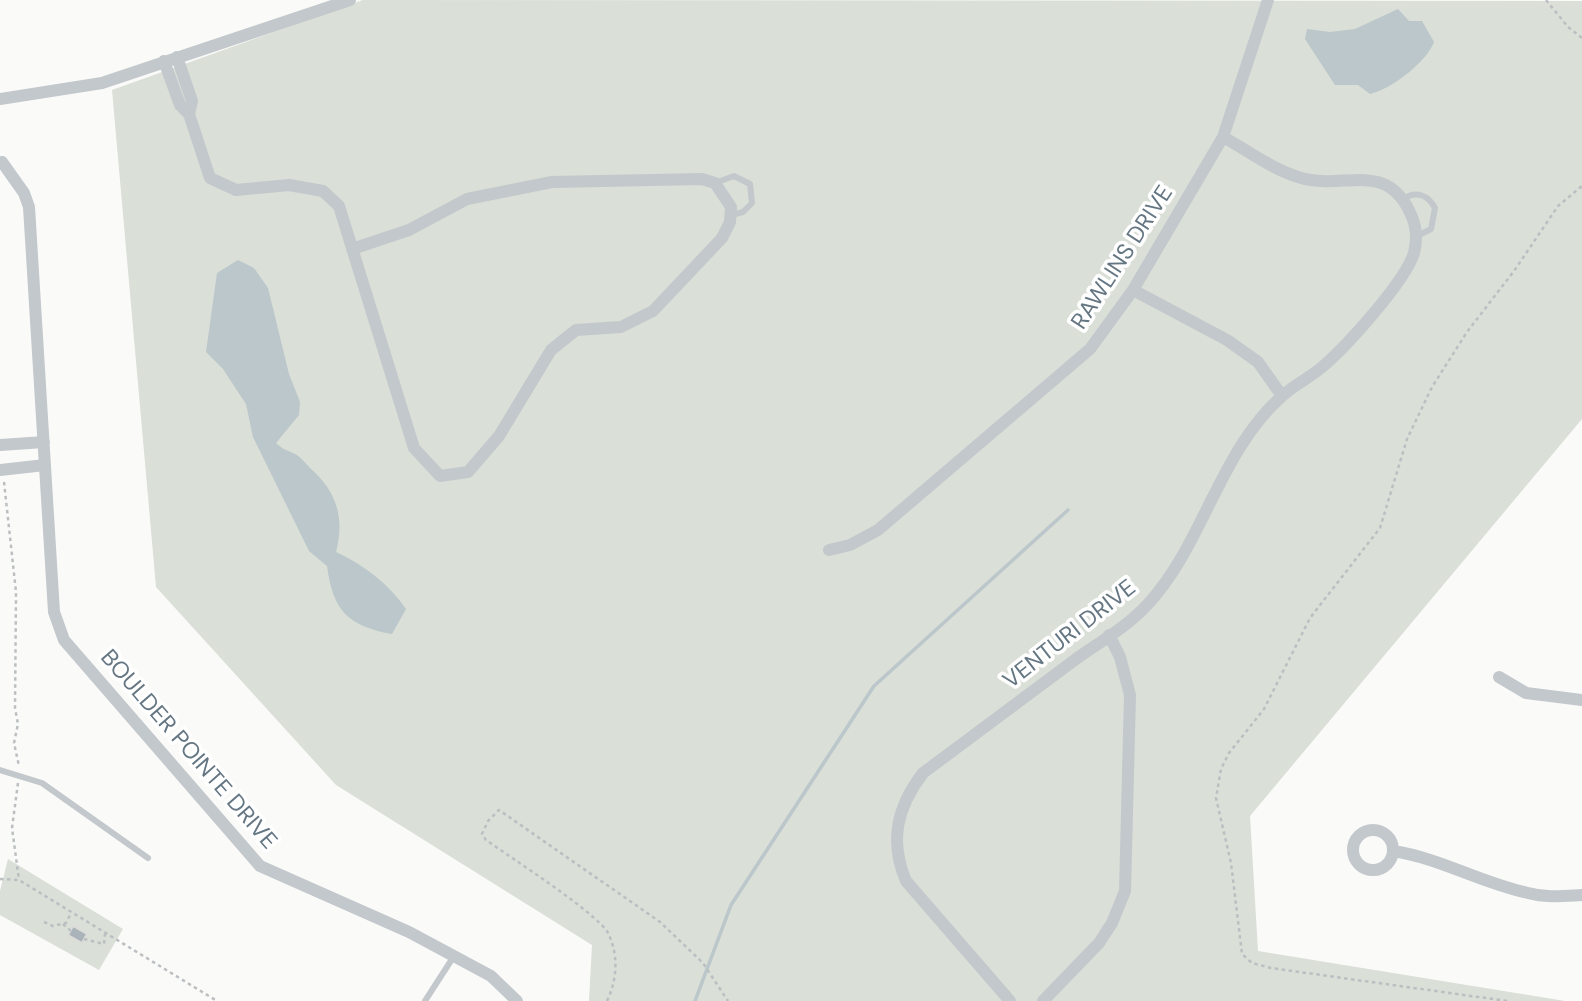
<!DOCTYPE html>
<style>
body{margin:0}
canvas{display:block;background:#fafaf8}
</style>
<canvas width="1582" height="1001"></canvas>
<script>
const ctx = document.querySelector('canvas').getContext('2d');
ctx.lineJoin = 'round';
function fillPath(path, color) { ctx.fillStyle = color; ctx.fill(path, 'evenodd'); }
function stroke(path, color, width, dash) { ctx.strokeStyle = color; ctx.lineWidth = width; ctx.lineCap = dash ? 'butt' : 'round'; ctx.setLineDash(dash || []); ctx.stroke(path); }
function label(font, color, halo, rows, align = 'center') {
  ctx.font = font + ' "DM Sans",sans-serif'; ctx.lineWidth = 7; ctx.setLineDash([]); ctx.textBaseline = 'middle'; ctx.strokeStyle = halo; ctx.fillStyle = color; for (const [text, x, y, turn = 0] of rows) {
    ctx.save(); ctx.translate(x, y); ctx.rotate((+turn || 0) * Math.PI / 180); ctx.textAlign = isNaN(turn) ? turn : align; if (halo) ctx.strokeText(text, 0, 0); ctx.fillText(text, 0, 0); ctx.restore();
  }
}
fillPath(new Path2D(`
 M363,0L1582,1V419L1250,816L1258,951L1565,1001H589L592,945L336,785L156,587L112,90Z
 M8,859L123,929L99,970L0,915V891Z`), '#dadfd7');
fillPath(new Path2D(`
 M1398,9L1409,21H1422L1434,42C1426,63 1391,89 1370,94L1358,85H1335L1305,39L1307,29L1330,32L1355,29Z
 M238,260L254,268L268,288L289,374L300,402L299,415L276,443C283,450 287,450 295,454C301,457 306,464 311,469C337,492 345,519 336,552C364,565 388,583 406,609L392,634C348,626 333,611 327,566L309,551L253,437L246,404L223,369L206,352L217,273Z`), '#bbc7cb');
stroke(new Path2D(`
 M695,1001L731,905L874,686L1068,510`), '#bbc7cb', 3.5);
const building = new Path2D(`
 M73,926L87,934L82,943L68,935Z`);
fillPath(building, '#aab3b9');
stroke(building, '#dcdcda', 2);
stroke(new Path2D(`
 M1546,0L1568,27L1582,38
 M4,482L16,592L15,708L18,724L14,743L19,766
 M18,783L12,828L19,880
 M0,879L19,880L217,1001
 M44,922L53,926L66,923L71,913
 M63,924L71,931
 M84,939L104,944L105,934
 M607,1001C617,980 619,955 608,933C597,913 510,857 486,840L482,834L488,821L499,810L660,922L703,963L728,1001
 M1507,1001L1271,968L1252,963L1242,954L1231,863L1216,798L1221,769L1229,753L1264,709L1310,618L1380,528L1407,439L1432,387L1467,332L1514,271L1558,206L1582,186`), '#bbbfc2', 2.5, [3.5, 3.5]);
stroke(new Path2D(`
 M715,183L734,176L750,184L752,203L743,212L731,215
 M1403,199C1416,190 1428,195 1435,208L1431,229L1417,236
 M0,770L42,783L148,858
 M425,1001L454,956`), '#c3c8cc', 6);
stroke(new Path2D(`
 M177,57L192,101L189,114
 M164,61L180,105L189,114L210,178L236,190L289,185L323,191L339,206L414,448L440,476L468,472L499,436L551,350L576,330L621,327L653,311L722,238L730,222L731,207L715,183L702,179L552,182L467,199L409,230L352,249
 M0,99L102,83L350,0
 M2,162L24,193L29,207L54,612L64,640L260,866L409,932L491,976L517,1001
 M1133,290L1227,340L1258,362L1282,396
 M0,445L44,442
 M0,470L45,465
 M829,550L850,545L878,530L1090,349L1133,290L1223,137L1268,0
 M1499,677L1526,693L1582,700
 M1353 850a20 20 0 1 1 40 0a20 20 0 1 1-40 0Z
 M1393,851C1440,858 1481,883 1528,893C1546,898 1563,896 1582,895
 M1010,1001L906,881C889,841 897,807 923,773C974,735 1025,697 1076,659C1100,642 1128,626 1148,604C1204,543 1219,452 1282,396C1294,385 1309,378 1321,368C1345,348 1405,282 1414,253C1417,241 1417,229 1412,217C1388,157 1343,192 1298,177C1272,169 1247,150 1223,137
 M1043,1001L1099,943L1112,923L1125,891L1130,695L1120,657L1109,635`), '#c3c8cc', 12);
label('23px', '#657683', '#fff', [
 ["RAWLINS DRIVE",1123,258,-57],
 ["VENTURI DRIVE",1070,635,-38],
 ["BOULDER POINTE DRIVE",188,750,49]
]);
</script>
